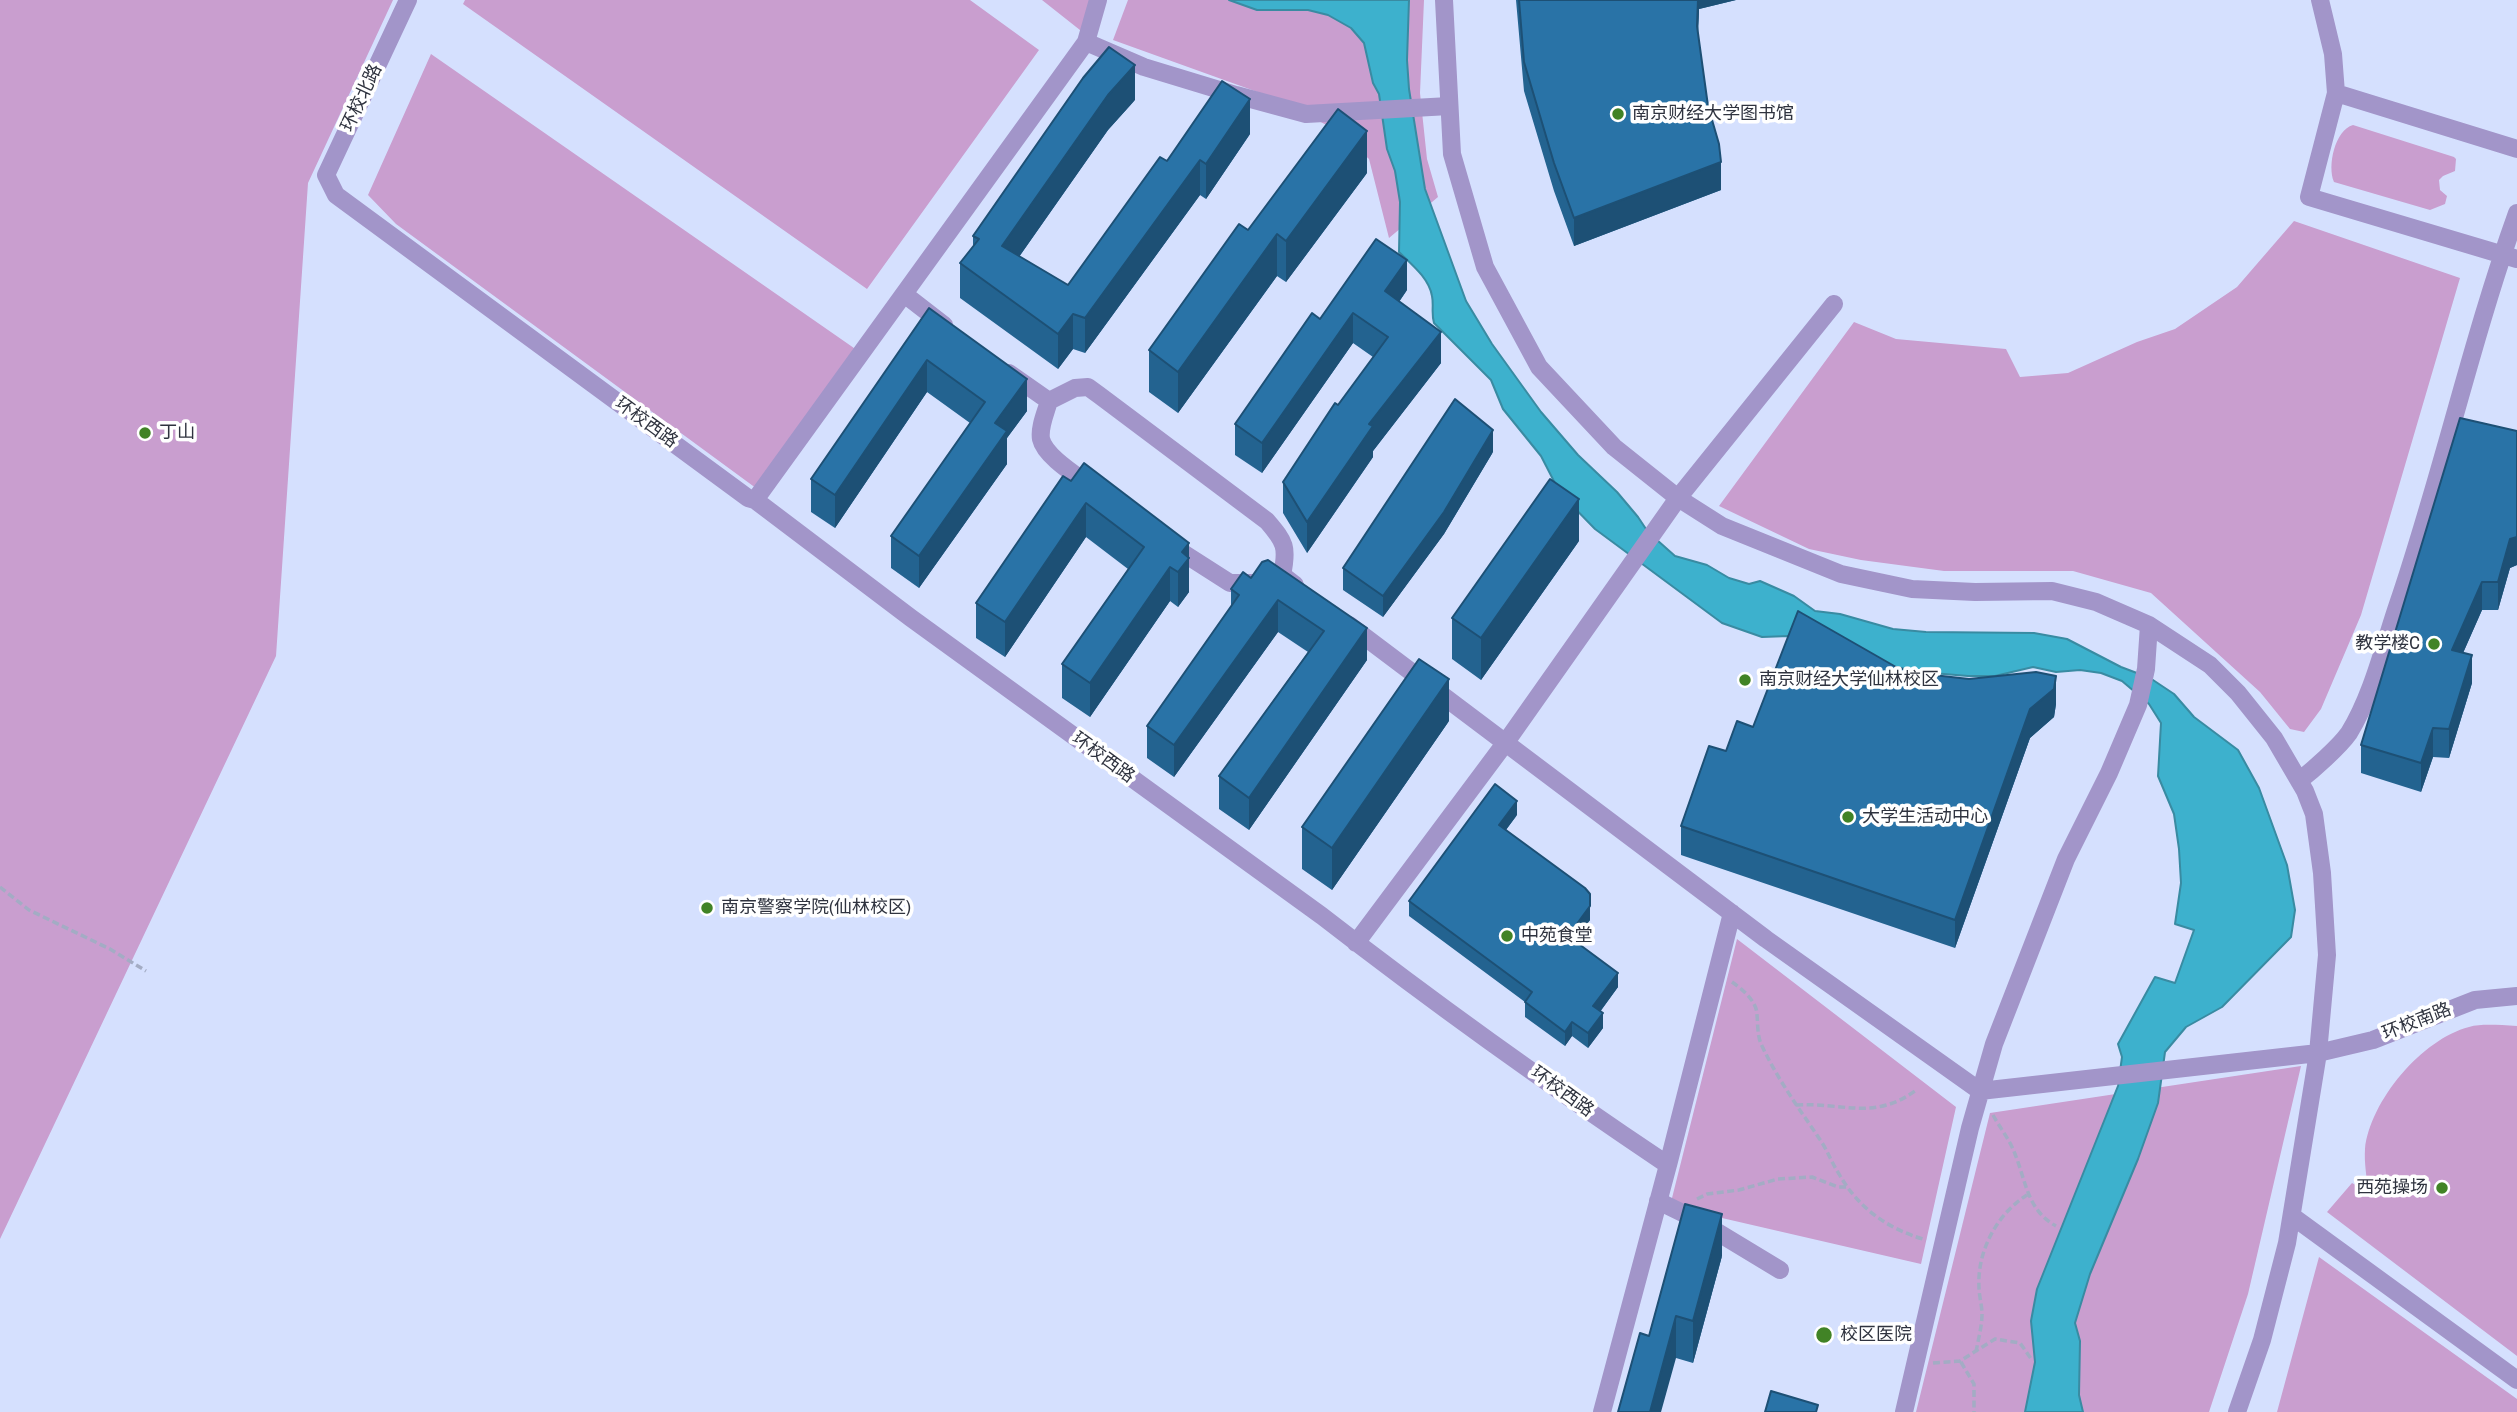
<!DOCTYPE html>
<meta charset="utf-8">
<style>
body{margin:0}
canvas{display:block;background:#d5e0fe}
</style>
<canvas width="2517" height="1412"></canvas>
<script>
const ctx = document.querySelector('canvas').getContext('2d');
ctx.lineJoin = 'round';
function fillPath(path, color) { ctx.fillStyle = color; ctx.fill(path, 'evenodd'); }
function stroke(path, color, width, dash) { ctx.strokeStyle = color; ctx.lineWidth = width; ctx.lineCap = dash ? 'butt' : 'round'; ctx.setLineDash(dash || []); ctx.stroke(path); }
function label(font, color, halo, rows, align = 'center') {
  ctx.font = font + ' "Archivo Narrow","Noto Sans SC",sans-serif'; ctx.lineWidth = 7; ctx.setLineDash([]); ctx.textBaseline = 'middle'; ctx.strokeStyle = halo; ctx.fillStyle = color; for (const [text, x, y, turn = 0] of rows) {
    ctx.save(); ctx.translate(x, y); ctx.rotate((+turn || 0) * Math.PI / 180); ctx.textAlign = isNaN(turn) ? turn : align; if (halo) ctx.strokeText(text, 0, 0); ctx.fillText(text, 0, 0); ctx.restore();
  }
}
fillPath(new Path2D(`
 M0,0H393L308,183L276,656L0,1239Z
 M465,0H970L1039,50L867,289L463,4Z
 M1042,0H1093L1085,34Z
 M1128,0H1424L1420,93L1427,159L1438,197L1389,238L1369,159L1337,130L1263,94L1113,40Z
 M431,54L864,355L764,494L396,224L368,195Z
 M2353,125L2454,157L2456,159L2455,171L2443,176L2439,180L2440,190L2447,196L2445,204L2430,210L2334,182C2327,166 2335,130 2353,125Z
 M2294,221L2460,278L2361,615L2321,709L2304,732L2290,729L2260,692L2151,593L2073,571H1944L1861,560L1809,549L1719,506L1854,322L1896,339L2006,349L2020,377L2068,373L2137,342L2175,329L2237,287Z
 M1737,939L1956,1107L1921,1264L1670,1206Z
 M2502,1025L2517,1026V1356L2327,1212L2352,1183L2368,1192C2367,1178 2364,1163 2365,1149C2370,1101 2422,1039 2469,1027C2479,1024 2492,1025 2502,1025Z
 M2301,1066L2248,1294L2209,1412H1916L1990,1113Z
 M2319,1257L2517,1399V1412H2277Z`), '#c99ecf');
const water = new Path2D(`
 M1229,0H1409L1407,60L1409,89L1425,189L1466,301L1492,344L1541,412L1578,455L1617,492L1638,517L1648,532L1675,556L1707,565L1729,578L1749,584L1760,581L1794,596L1815,611L1840,614L1893,629L1926,632L2034,633L2067,639L2121,667L2150,678L2174,694L2194,717L2238,750L2259,788L2287,865L2295,910L2291,937L2222,1007L2186,1027L2165,1052L2158,1103L2138,1159L2090,1274L2075,1323L2080,1341L2079,1395L2083,1412H2025L2035,1362L2031,1321L2037,1289L2118,1086L2122,1057L2118,1044L2155,977L2175,983L2194,930L2175,924L2181,883L2179,849L2174,814L2158,776L2161,723L2149,704L2122,681L2101,673L2080,670L2056,672L2033,667L1995,676H1968L1908,671L1789,636L1762,637L1722,623L1595,529L1560,493L1541,456L1503,409L1491,380L1434,323C1431,312 1434,306 1432,296C1429,278 1411,264 1399,252L1400,202L1395,171L1387,149L1379,94L1373,83L1364,43L1351,28L1328,15L1308,10H1257Z`);
fillPath(water, '#3db1cd');
stroke(water, '#398ba2', 2);
stroke(new Path2D(`
 M0,887L29,910L110,949L146,971
 M1732,982C1742,989 1757,1001 1757,1015C1758,1025 1757,1036 1762,1046C1778,1080 1800,1110 1821,1141C1828,1152 1832,1163 1839,1174C1859,1209 1888,1229 1926,1240
 M1796,1105C1842,1102 1873,1121 1915,1091
 M1993,1115C2000,1128 2010,1140 2015,1154C2026,1181 2027,1210 2056,1226
 M1697,1199L1707,1194L1739,1190L1778,1179L1812,1177L1838,1187H1847
 M1976,1352C1978,1340 1982,1327 1982,1314C1982,1305 1979,1296 1979,1287C1977,1251 1997,1214 2027,1195
 M1961,1362L1974,1384V1412
 M1933,1363L1960,1361L1995,1339L2020,1343L2032,1360`), '#a3acc4', 3.5, [7, 3.5]);
stroke(new Path2D(`
 M408,0L326,175L336,195L748,498L755,500L911,618L1322,916C1434,1003 1550,1086 1668,1165L1602,1412
 M1444,0L1452,154L1485,267L1539,367L1614,447L1678,498L1722,526L1841,574L1912,589L1975,592L2052,591L2096,602L2149,625L2210,665L2238,693L2274,738L2305,791L2314,814L2322,873L2327,955L2318,1053L2287,1243L2262,1340L2237,1412
 M2320,0L2333,54L2336,93L2309,197L2517,259
 M1086,42L1144,67L1236,95L1306,114L1449,106
 M2336,93L2517,149
 M904,294L944,325
 M1009,373L1049,401L1075,388L1088,387L1099,395L1267,521C1285,542 1288,547 1282,575L1295,585
 M1049,401C1046,412 1039,427 1041,439C1045,457 1079,477 1093,488
 M755,500L1086,42L1098,0
 M1169,544L1230,583H1259
 M1349,625L1766,939L1980,1091L2318,1053L2373,1040L2475,1000L2517,996
 M2299,781C2313,770 2339,747 2349,733C2372,696 2384,645 2398,604C2442,475 2471,341 2517,213
 M1356,943L1506,742L1678,498L1834,304
 M1668,1165L1732,913
 M1658,1201L1699,1221L1780,1270
 M2292,1216L2517,1380
 M1904,1412L1970,1128L1994,1044L2066,859L2109,773L2138,705L2146,669L2149,625`), '#a295c9', 18);
fillPath(new Path2D(`
 M1516,0H1736L1699,9L1698,34L1708,106L1721,190L1574,246L1554,191L1524,91Z
 M1135,100L1108,130L1019,257L1068,285L1167,161L1250,134L1206,199L1200,195L1085,353L1073,349L1058,369L960,298V263L973,246V236Z
 M1367,173L1286,282L1277,276L1178,413L1149,392V350L1248,230Z
 M1407,290L1399,302L1441,363L1373,451V457L1307,553L1283,513V482L1373,357L1353,343L1262,473L1235,455V424L1320,319Z
 M929,308L1027,411L1007,438V464L919,588L891,568V536L970,423L927,392L835,528L811,512V479Z
 M2517,431V565L2510,568L2498,610H2482L2463,653L2472,683L2449,758L2433,757L2421,792L2361,773V745Z
 M1493,452L1444,534L1383,617L1343,590V568Z
 M1071,481L1189,543V592L1178,607L1170,601L1090,717L1062,698V664L1128,569L1086,537L1005,657L976,638V603Z
 M1579,541L1481,680L1452,659V618Z
 M1243,572L1367,660L1249,830L1219,809V776L1308,652L1278,632L1174,777L1147,758V726L1231,606V589Z
 M1896,667L1924,674L2056,704L2054,717L2030,738L1955,948L1681,855V826L1726,751L1753,727Z
 M1449,721L1332,890L1302,869V827Z
 M1517,815L1506,830L1590,920L1575,941L1618,987L1600,1012L1603,1028L1588,1048L1572,1036L1565,1046L1525,1017V1002L1409,916V901Z
 M1722,1256L1693,1363L1676,1358L1649,1336Z`), '#236390');
fillPath(new Path2D(`
 M1698,0H1736L1699,9L1697,55Z
 M1135,65V100L1108,130L1002,281V246L1108,95Z
 M1250,99V134L1206,199V164Z
 M1367,131V173L1286,282V241Z
 M1200,160V195L1085,353V318Z
 M1721,162V190L1574,246V218Z
 M1277,234V276L1178,413V372Z
 M1407,260V290L1385,322V291Z
 M1353,313V343L1262,473V443Z
 M1073,314V349L1058,369V334Z
 M1441,332V363L1373,451V457L1307,553V522L1369,424Z
 M927,360V392L835,528V495Z
 M1027,379V411L1007,438V464L919,588V556L995,423Z
 M1493,430V452L1444,534L1383,617V596Z
 M1579,499V541L1481,680V638Z
 M1086,503V537L1005,657V622Z
 M2517,537V565L2510,568L2498,610V582L2510,539Z
 M1189,543V592L1178,607V572L1182,552Z
 M1170,567V601L1090,717V683Z
 M2482,582V610L2452,678V650Z
 M1278,600V632L1174,777V745Z
 M1367,628V660L1249,830V798Z
 M2472,655V683L2449,758V729Z
 M2056,676V704L2054,717L2030,738L1955,948V920L2030,709Z
 M1449,679V721L1332,890V848Z
 M2433,728V757L2421,792V763Z
 M1517,801V815L1499,839V825Z
 M1590,906V920L1568,951V936Z
 M1618,973V987L1593,1021V1006Z
 M1603,1013V1028L1588,1048V1033Z
 M1572,1022V1036L1565,1046V1032Z
 M1722,1214V1256L1693,1363V1321Z
 M1676,1316V1358L1661,1412H1650Z`), '#1d5075');
const building = new Path2D(`
 M1519,0H1698L1697,26L1708,106L1719,144L1721,162L1574,218L1554,163L1524,62Z
 M1109,47L1135,65L1108,95L1002,246L1068,285L1160,157L1167,161L1222,81L1250,99L1206,164L1200,160L1085,318L1073,314L1058,334L960,263L979,239L973,236L1083,78Z
 M1338,109L1367,131L1286,241L1277,234L1178,372L1149,350L1239,224L1248,230Z
 M1376,239L1407,260L1385,291L1441,332L1369,424L1373,426L1307,522L1283,482L1335,403L1338,405L1388,337L1353,313L1262,443L1235,424L1312,313L1320,319Z
 M929,308L1027,379L995,423L1007,431L919,556L891,536L985,402L927,360L835,495L811,479Z
 M1455,399L1493,430L1444,512L1383,596L1343,568Z
 M2460,418L2517,431V537L2510,539L2498,582H2482L2452,650L2472,655L2449,729L2433,728L2421,763L2361,745Z
 M1084,463L1189,543L1182,552L1189,558L1178,572L1170,567L1090,683L1062,664L1144,547L1086,503L1005,622L976,603L1063,476L1071,481Z
 M1550,479L1579,499L1481,638L1452,618Z
 M1268,560L1367,628L1249,798L1219,776L1324,631L1278,600L1174,745L1147,726L1239,595L1231,589L1243,572L1251,578L1262,562Z
 M1798,611L1896,667L1924,674L1969,679L2036,672L2056,676L2054,689L2030,709L1955,920L1681,826L1709,746L1726,751L1737,721L1753,727Z
 M1419,659L1449,679L1332,848L1302,827Z
 M1495,784L1517,801L1499,825L1585,888L1590,894V906L1568,936L1618,973L1593,1006L1603,1013L1588,1033L1572,1022L1565,1032L1525,1002L1532,992L1409,901Z
 M1685,1204L1722,1214L1693,1321L1676,1316L1650,1412H1618L1640,1333L1649,1336Z
 M1771,1391L1818,1405L1816,1412H1765Z`);
fillPath(building, '#2973a7');
stroke(building, '#1d5075', 2);
for (const [x, y, r, color] of [
 [1618,114,7,"#418326"],
 [145,433,7,"#418326"],
 [2434,644,7,"#418326"],
 [1745,680,7,"#418326"],
 [1848,817,7,"#418326"],
 [707,908,7,"#418326"],
 [1507,936,7,"#418326"],
 [2442,1188,7,"#418326"],
 [1824,1335,9,"#418326"]
]) { const dot = new Path2D(); dot.arc(x, y, r, 0, 2 * Math.PI); ctx.fillStyle = color; ctx.fill(dot); stroke(dot, '#fff', 2.5); }
label('18px', '#2f333f', '#fff', [
 ["环校北路",362,98,-65],
 ["环校西路",646,423,36],
 ["环校西路",1103,758,36],
 ["环校南路",2417,1022,-21],
 ["环校西路",1562,1092,36]
]);
label('18px', '#2f333f', '#fff', [
 ["南京财经大学图书馆",1632,114],
 ["丁山",159,433],
 ["教学楼C",2420,644,"right"],
 ["南京财经大学仙林校区",1759,680],
 ["大学生活动中心",1862,817],
 ["南京警察学院(仙林校区)",721,908],
 ["中苑食堂",1521,936],
 ["西苑操场",2428,1188,"right"],
 ["校区医院",1840,1335]
], 'left');
</script>
